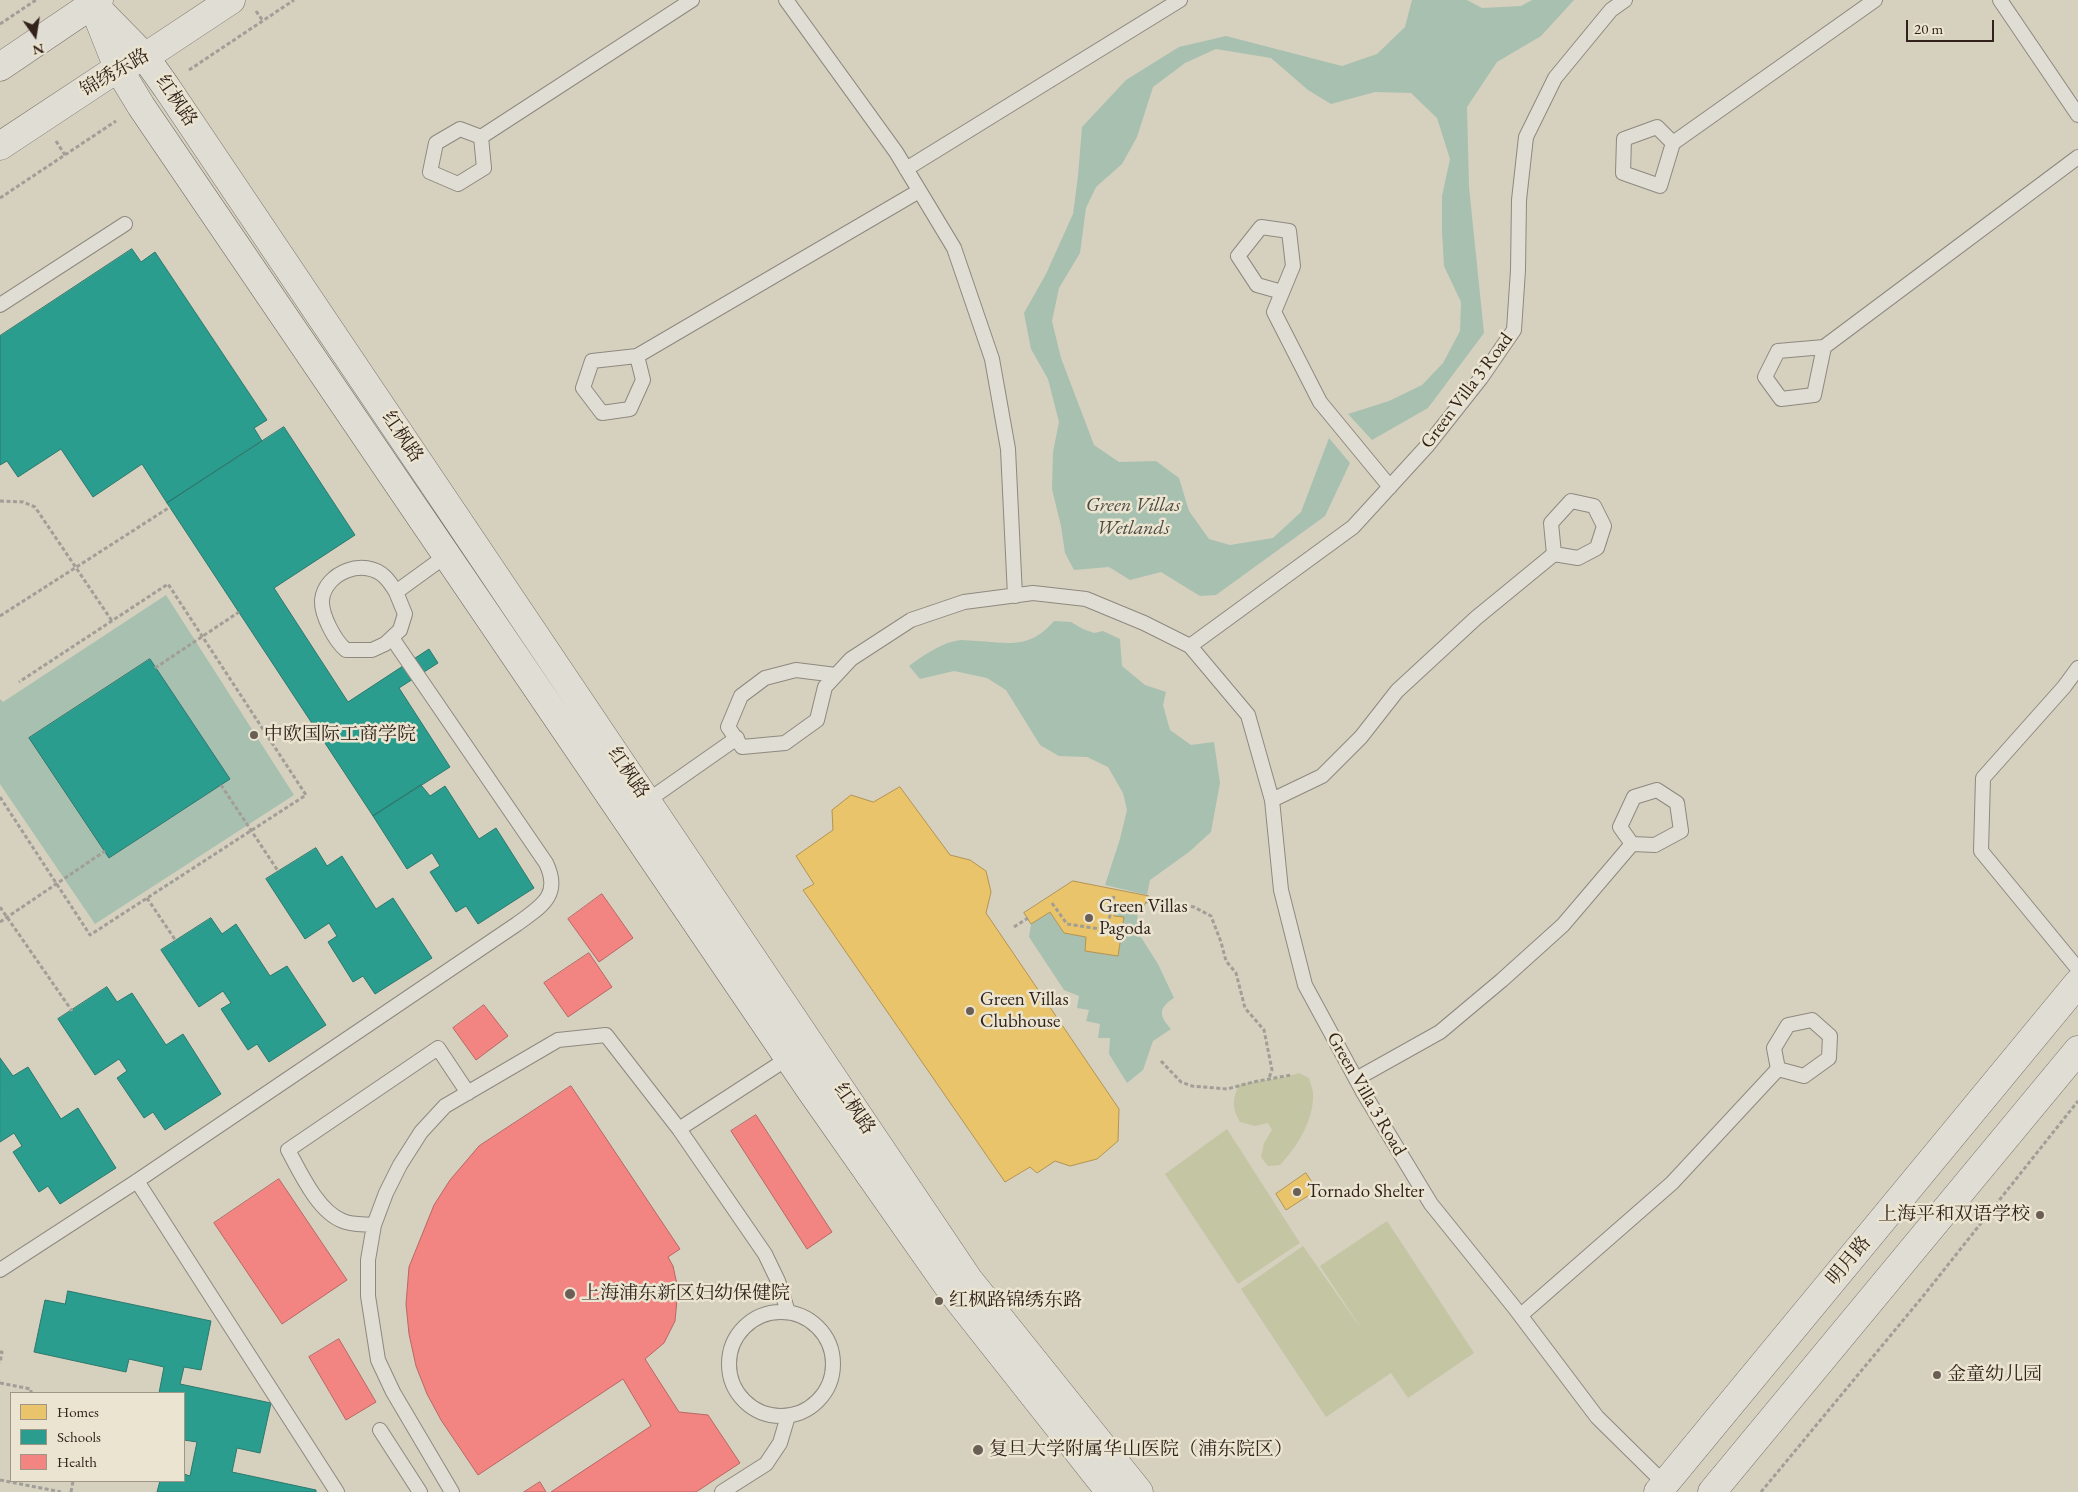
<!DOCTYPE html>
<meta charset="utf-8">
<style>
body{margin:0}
#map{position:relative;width:2078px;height:1492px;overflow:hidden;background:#d6d0bf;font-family:"EB Garamond",serif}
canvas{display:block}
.legend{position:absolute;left:10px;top:1392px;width:175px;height:90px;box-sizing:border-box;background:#eae4d0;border:1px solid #a09688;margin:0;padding:6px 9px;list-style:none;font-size:15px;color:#32221c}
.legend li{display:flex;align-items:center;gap:10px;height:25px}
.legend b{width:25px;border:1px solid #a09688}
.north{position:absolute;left:10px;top:10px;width:50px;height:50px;-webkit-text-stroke:4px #eae4d0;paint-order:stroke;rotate:167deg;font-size:14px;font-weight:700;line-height:20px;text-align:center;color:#32221c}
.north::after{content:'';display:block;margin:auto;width:18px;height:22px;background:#32221c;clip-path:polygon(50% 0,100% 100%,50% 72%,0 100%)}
.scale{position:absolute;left:1906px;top:20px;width:88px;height:22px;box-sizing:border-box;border:2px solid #32221c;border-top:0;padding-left:6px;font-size:15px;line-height:18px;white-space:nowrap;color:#32221c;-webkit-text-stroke:4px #eae4d0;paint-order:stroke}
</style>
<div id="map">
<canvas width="2078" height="1492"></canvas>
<ul class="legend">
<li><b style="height:14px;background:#e9c46a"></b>Homes</li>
<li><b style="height:14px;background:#2a9d8f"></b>Schools</li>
<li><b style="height:14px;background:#f28482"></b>Health</li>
</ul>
<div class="north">N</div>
<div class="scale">20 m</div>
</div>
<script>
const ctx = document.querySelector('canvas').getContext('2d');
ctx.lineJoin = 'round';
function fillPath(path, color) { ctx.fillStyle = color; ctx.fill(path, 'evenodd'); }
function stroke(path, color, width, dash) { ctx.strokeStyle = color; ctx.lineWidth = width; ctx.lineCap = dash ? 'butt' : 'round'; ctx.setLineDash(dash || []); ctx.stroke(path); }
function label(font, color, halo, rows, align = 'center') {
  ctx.font = font + ' "EB Garamond","Noto Serif SC",serif'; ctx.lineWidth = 5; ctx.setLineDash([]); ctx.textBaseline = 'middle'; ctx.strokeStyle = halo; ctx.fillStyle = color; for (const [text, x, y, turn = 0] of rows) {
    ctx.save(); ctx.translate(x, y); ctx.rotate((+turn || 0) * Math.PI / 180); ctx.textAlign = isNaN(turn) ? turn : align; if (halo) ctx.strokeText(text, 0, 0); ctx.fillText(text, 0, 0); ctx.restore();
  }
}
fillPath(new Path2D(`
 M1299,1073L1309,1078C1310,1083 1313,1089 1313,1094C1314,1120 1297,1147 1280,1165L1268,1166L1261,1157L1264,1143L1272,1130L1268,1123L1255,1126L1240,1122C1232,1108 1232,1100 1239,1085C1259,1080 1279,1080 1299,1073Z
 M1227,1129L1300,1243L1238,1284L1165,1174Z
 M1387,1221L1474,1353L1408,1398L1391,1373L1326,1417L1241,1289L1303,1246L1367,1337L1320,1266Z`), '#c4c5a3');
fillPath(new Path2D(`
 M1412,0H1467L1482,8L1521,6L1532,0H1574L1541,36L1497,62L1467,107L1469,187L1484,333L1428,408L1372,440L1348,414L1389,401L1422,385L1443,363L1460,331L1461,302L1444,266L1442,231V196L1450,159L1437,118L1411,93L1375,92L1331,104L1308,90L1271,58L1216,49L1185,63L1153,87L1137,137L1122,164L1096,187L1086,208L1080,253L1059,288L1052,321L1061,358L1094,445L1119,462L1156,461L1179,478L1189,511L1209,539L1230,545L1273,538L1301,512L1329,438L1350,463L1325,516L1216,595L1200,596L1161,572L1130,580L1109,567L1074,570L1065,553L1061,526L1052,489L1053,452L1059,422L1048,379L1031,349L1024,313L1046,274L1073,214L1078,176L1082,127L1126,80L1179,47L1226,36L1342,66L1377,54L1405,27Z
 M166,595L294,795L95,924L0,784V699L3,702ZM150,659L229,779L110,858L30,738Z
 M1054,621L1071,622L1083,629L1094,633L1103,631L1120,639L1122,666L1145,685L1166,692L1163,705L1170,730L1191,745L1214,742L1220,783L1211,832L1189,852L1150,880L1147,895L1105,885L1120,839L1127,810L1123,793L1108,767L1087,757L1059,756L1040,745L1006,690L987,678L954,671L920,679L909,666C924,655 942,642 961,640C966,640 972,641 977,641C1010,643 1030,649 1054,621Z
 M1117,902L1139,906L1137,920L1139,934L1158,964L1174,998C1158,1008 1159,1016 1171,1029L1153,1041L1143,1070L1127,1083L1109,1054L1110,1038H1098L1100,1024L1086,1021L1089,1010L1077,1008L1079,996L1064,990L1029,937L1031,924L1050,912L1064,933L1086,937L1085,951L1118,956L1124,918L1114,916Z`), '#a8c0b0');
const homes = new Path2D(`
 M900,787L950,855L970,860L986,871L991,892L986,913L1119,1109L1118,1141L1097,1159L1070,1166L1055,1161L1037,1173L1030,1167L1005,1182L803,890L814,884L796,856L833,830L832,810L851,795L873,802Z
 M1073,881L1149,896L1144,906L1117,902L1114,916L1124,917L1118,956L1085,951L1086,937L1064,933L1050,912L1031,924L1024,913Z
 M1306,1173L1317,1190L1286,1210L1276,1194Z`);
fillPath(homes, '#e9c46a');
stroke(homes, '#b29353', 1);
const schools = new Path2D(`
 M132,249L141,262L155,252L267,420L254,428L262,441L167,503L142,464L93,497L61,449L18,477L7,461L0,465V336Z
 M284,427L355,535L274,588L348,702L429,649L438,663L399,688L450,767L373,816L167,503Z
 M150,659L230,779L109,858L29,738Z
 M421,785L430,796L445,786L479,839L496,828L534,888L478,924L466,906L456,912L430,872L440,866L432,853L407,869L373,816Z
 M316,848L327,866L342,856L376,909L393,898L432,958L375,994L363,976L353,982L328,942L337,936L329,923L305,939L266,879Z
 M211,918L222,934L236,924L270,976L287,966L326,1025L269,1062L257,1044L248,1050L221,1009L231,1003L223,991L199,1007L161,950Z
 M107,987L117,1002L132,993L166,1045L183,1034L221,1094L165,1130L153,1112L144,1118L117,1078L127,1071L119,1059L95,1075L58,1019Z
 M0,1058L13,1076L28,1067L61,1119L78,1108L116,1168L60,1204L48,1186L39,1192L13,1152L22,1146L14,1133L0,1142Z
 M68,1291L211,1321L201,1370L184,1367L180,1384L271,1403L260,1453L237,1448L232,1472L316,1490V1492H157L160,1481H184V1474L190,1476L197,1442L184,1440V1393H159L164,1367L129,1359L126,1372L34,1352L45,1300L65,1304Z`);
fillPath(schools, '#2a9d8f');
stroke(schools, '#2c786c', 1);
const health = new Path2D(`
 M602,894L633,938L599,962L568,919Z
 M589,953L612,987L568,1017L544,983Z
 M484,1005L508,1036L476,1060L453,1028Z
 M571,1086L680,1249L668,1257L673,1266L678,1289L675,1321L664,1343L645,1359L679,1412L708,1415L740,1463L696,1492H551L651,1426L623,1379L478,1475L441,1420L427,1394L416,1366L409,1334L406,1304L409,1267L434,1205L450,1180L479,1146Z
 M756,1115L832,1232L807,1249L731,1131Z
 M279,1179L347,1280L282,1324L214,1223Z
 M339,1339L376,1402L346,1420L309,1357Z
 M540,1482L546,1492H524Z`);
fillPath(health, '#f28482');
stroke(health, '#b86763', 1);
const lane = new Path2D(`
 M786,0L896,152L954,248L992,359L1008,449L1015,596
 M2000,0L2078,115
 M460,129L481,137L484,168L458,184L430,172L436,143Z
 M481,137L692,0
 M1673,143L1657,127L1624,139L1623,173L1660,186L1673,143L1875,0
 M906,169L1180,0
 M1282,292L1257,285L1238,256L1261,227L1289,231L1293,266L1274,312L1320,402L1390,487
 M0,305L125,224
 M1824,347L1814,395L1781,399L1765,377L1778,351L1824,347L2078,157
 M637,356L643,380L630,409L602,413L583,388L592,361L637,356L919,191
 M396,592L405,614L400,630L385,644L372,650H346C335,641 321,615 322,600C325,572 365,557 385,577C389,581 393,587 396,592L447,555
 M1190,646L1353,527L1428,445L1481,378L1514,330L1518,270L1519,200L1526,137L1555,78L1611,10L1625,0
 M2078,668L2064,687L1983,778L1981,851L2078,969
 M836,675L796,670L765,678L741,696L728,727L742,747L785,743L817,720L825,687L851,659L911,620L964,602L1033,593L1086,599L1144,623L1190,646L1248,715L1272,800L1281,890L1305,985L1363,1092L1431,1204L1514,1307L1597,1417L1665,1484
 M1272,800L1322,776L1361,737L1397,691L1476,618L1554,554L1578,558L1597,548L1604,526L1594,506L1571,501L1551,523L1554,554
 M647,801L737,738
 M1356,1079L1440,1032L1502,980L1563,925L1632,844L1655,845L1681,831L1677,803L1657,790L1634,797L1620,827L1632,844
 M679,1129L793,1055
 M137,1181L337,1492
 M374,1225C365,1224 351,1225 343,1221C318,1212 300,1172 288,1150L438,1048L468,1093
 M0,1270L137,1181L517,924C540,907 562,896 546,863L392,638
 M729 1364a52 52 0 1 1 104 0a52 52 0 1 1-104 0Z
 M1521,1315L1672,1183L1778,1069L1804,1076L1829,1058L1830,1036L1812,1020L1788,1025L1774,1048L1778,1069
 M380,1430L420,1492
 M452,1492L393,1392L378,1360L368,1296V1260L374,1225L386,1193L400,1165L421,1132L445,1106L558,1040L606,1035L679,1129L765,1254L778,1281L788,1312
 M722,1492L766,1464L780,1443L788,1416`);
const secondary = new Path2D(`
 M93,4L145,57L167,88L969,1280L1139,1492
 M97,15L118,68L141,106L811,1091L952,1292L1110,1492
 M0,67L99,0
 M0,146L118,68L145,57L231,0
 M1658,1492L2078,983
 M1712,1492L2078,1050`);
stroke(lane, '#8e897f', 16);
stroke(secondary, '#787269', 29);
stroke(new Path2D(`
 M256,11L263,21
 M0,24L36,0
 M189,70L294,0
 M56,141L65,155
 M0,198L116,121
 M0,501L23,502L35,507L112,621
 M0,616L170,507
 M155,668L239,612
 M221,785L278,871
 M0,797L90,935L306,795L168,584L19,682
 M147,898L176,941
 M1146,902L1164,901L1194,907L1211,916L1221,942L1226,961L1236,973L1245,1008L1264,1030L1272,1070L1269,1078
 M1052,903L1067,924L1107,930L1114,896
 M0,907L72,1011
 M0,922L105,851
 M1014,927L1028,918
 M1161,1061L1181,1082L1192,1086L1227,1089L1253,1082L1291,1075
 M0,1352H2L0,1363
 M0,1383L31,1389V1393
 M0,1480L61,1492
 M71,1492L73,1481
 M1761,1492L1924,1295L2078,1101`), '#a19e97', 3, [4, 2.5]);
stroke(lane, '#e0ddd4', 14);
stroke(secondary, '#e0ddd4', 28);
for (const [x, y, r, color] of [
 [254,735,5,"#6b5f55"],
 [1089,918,5,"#6b5f55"],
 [970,1011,5,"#6b5f55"],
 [1297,1192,5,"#6b5f55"],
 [2040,1215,5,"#6b5f55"],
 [570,1294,6,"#6b5f55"],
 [939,1301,5,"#6b5f55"],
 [1937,1375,5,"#6b5f55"],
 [978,1450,6,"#6b5f55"]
]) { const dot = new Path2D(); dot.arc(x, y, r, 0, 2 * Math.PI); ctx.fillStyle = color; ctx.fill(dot); stroke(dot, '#eae4d0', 2); }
label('19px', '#32221c', '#eae4d0', [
 ["锦绣东路",115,73,-30],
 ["红枫路",176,101,56],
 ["Green Villa 3 Road",1467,391,-53],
 ["红枫路",402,437,56],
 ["红枫路",628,773,56],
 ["Green Villa 3 Road",1366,1094,60],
 ["红枫路",854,1109,56],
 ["明月路",1849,1261,-50]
]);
label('19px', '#32221c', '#eae4d0', [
 ["中欧国际工商学院",264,735],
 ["Green Villas",1099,907],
 ["Pagoda",1099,929],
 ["Green Villas",980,1000],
 ["Clubhouse",980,1022],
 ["Tornado Shelter",1307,1192],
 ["上海平和双语学校",2030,1215,"right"],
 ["上海浦东新区妇幼保健院",581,1294],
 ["红枫路锦绣东路",949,1301],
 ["金童幼儿园",1947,1375],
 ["复旦大学附属华山医院（浦东院区）",989,1450]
], 'left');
label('italic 20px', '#4a4840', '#eae4d0', [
 ["Green Villas",1133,506],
 ["Wetlands",1133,529]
]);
</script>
